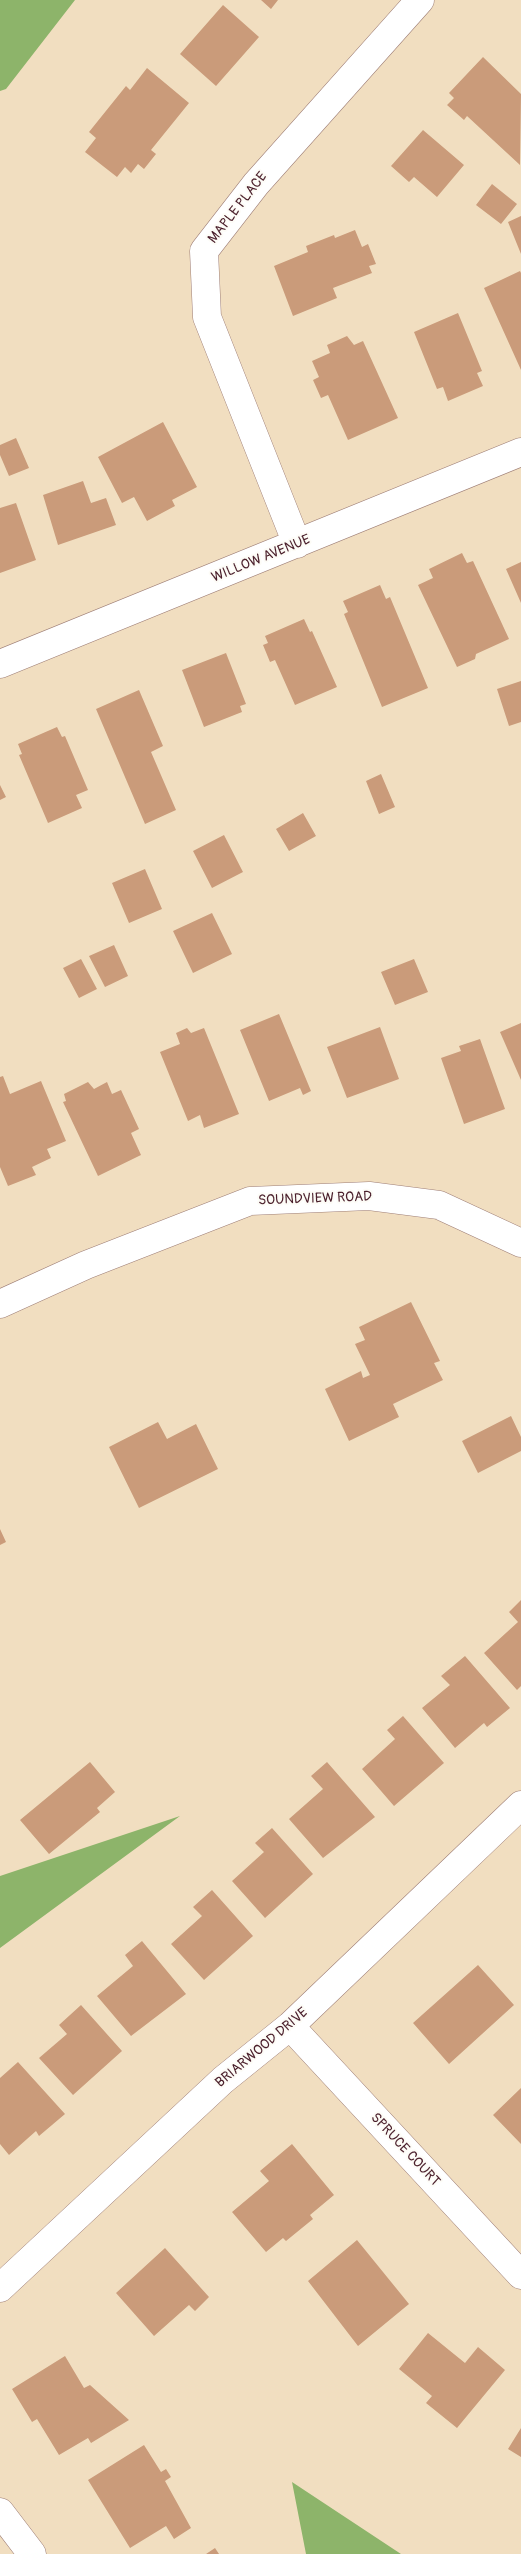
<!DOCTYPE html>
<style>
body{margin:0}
canvas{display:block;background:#f1dec0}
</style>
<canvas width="521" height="2554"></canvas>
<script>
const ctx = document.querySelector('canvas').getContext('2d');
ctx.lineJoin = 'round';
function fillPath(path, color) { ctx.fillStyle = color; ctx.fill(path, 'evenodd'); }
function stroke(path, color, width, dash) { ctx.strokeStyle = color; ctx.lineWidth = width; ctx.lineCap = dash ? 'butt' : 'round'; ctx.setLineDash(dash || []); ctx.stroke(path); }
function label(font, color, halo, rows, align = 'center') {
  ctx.font = font + ' Pangolin,sans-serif'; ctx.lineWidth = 4; ctx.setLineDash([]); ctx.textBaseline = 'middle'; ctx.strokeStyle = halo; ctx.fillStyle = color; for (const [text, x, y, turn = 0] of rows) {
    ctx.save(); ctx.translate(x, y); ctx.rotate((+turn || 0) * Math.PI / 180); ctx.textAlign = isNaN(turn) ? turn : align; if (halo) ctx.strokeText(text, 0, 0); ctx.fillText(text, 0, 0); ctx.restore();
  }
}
fillPath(new Path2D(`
 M0,0H75L6,89L0,91Z
 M180,1816L0,1948V1876Z
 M292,2482L401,2554H306Z`), '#8db46a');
fillPath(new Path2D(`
 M261,0H278L271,9Z
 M223,5L259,37L216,86L180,54Z
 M483,57L521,94L520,165L467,116L464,120L447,105L454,98L449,93Z
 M147,68L189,103L151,150L156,154L144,169L138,164L131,173L125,167L117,177L85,152L96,138L89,132L126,86L130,90Z
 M423,130L464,165L437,197L414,177L409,182L391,166Z
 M492,184L517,204L501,224L476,205Z
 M521,216V254L508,222Z
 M355,230L362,247L368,244L376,264L369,266L372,273L333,288L337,298L293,316L274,266L308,252L306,246L334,235L335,238Z
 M520,271L521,273V370L484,288Z
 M458,313L482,371L477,373L483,386L448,401L443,387L437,389L414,332Z
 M347,336L354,345L363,341L398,418L348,440L328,395L321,398L313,380L319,377L312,361L330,353L327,345Z
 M163,422L197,487L172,500L175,506L147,521L134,497L122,503L98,457Z
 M16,438L29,468L9,476L0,455V445Z
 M83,481L91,503L106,498L116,525L58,545L43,495Z
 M16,503L36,560L0,573V508Z
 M462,553L467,563L473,561L509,639L476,654L475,659L457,667L418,585L433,578L429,569Z
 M521,562V603L506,569Z
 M380,585L386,599L390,597L428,688L382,707L344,614L348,612L343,601Z
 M304,619L310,632L312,631L337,687L295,705L275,660L270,662L263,645L268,643L265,636Z
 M226,653L246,704L240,706L242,712L204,727L182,670Z
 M521,681V722L509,726L497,689Z
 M139,690L163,746L151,752L176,810L145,824L96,709Z
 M57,727L62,737L65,736L88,790L76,795L82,808L48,823L19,755L22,754L18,744Z
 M381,774L395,807L379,814L366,781Z
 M0,785L6,797L0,800Z
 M303,813L316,836L289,851L276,829Z
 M224,835L243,872L212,888L193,851Z
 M145,869L162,909L129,923L112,883Z
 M212,913L232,954L193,973L173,931Z
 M114,945L128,976L105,987L89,956Z
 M81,959L97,989L79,998L63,968Z
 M414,959L428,992L395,1005L381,972Z
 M279,1014L311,1091L303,1095L300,1088L269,1101L240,1030Z
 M521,1023V1080L500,1032Z
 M380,1027L399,1079L347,1098L327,1047Z
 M187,1028L191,1033L204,1028L239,1114L204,1128L200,1115L188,1121L160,1052L180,1044L176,1033Z
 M480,1039L505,1109L464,1124L441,1058L461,1051L459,1046Z
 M3,1076L10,1094L41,1081L66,1141L47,1149L51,1158L32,1167L36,1175L8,1186L0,1167V1077Z
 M88,1082L94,1089L107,1082L112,1094L121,1090L139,1129L131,1133L141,1155L98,1176L63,1102L66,1101L64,1094Z
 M411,1302L440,1361L434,1363L443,1380L393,1404L399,1417L349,1441L325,1389L361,1371L363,1378L370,1375L355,1344L365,1340L359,1327Z
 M511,1416L521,1437V1451L478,1473L462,1441Z
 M158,1422L167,1439L196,1424L218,1469L139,1508L109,1447Z
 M0,1529L6,1542L0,1545Z
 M521,1600V1686L517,1690L484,1653L518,1622L509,1612Z
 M465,1656L510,1708L487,1727L484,1723L455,1748L422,1708L450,1685L441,1676Z
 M403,1716L444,1763L394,1806L362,1769L395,1739L387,1730Z
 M90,1762L115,1792L97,1808L100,1812L49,1854L20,1820Z
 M327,1762L375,1817L323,1858L289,1819L323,1789L311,1776Z
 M272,1828L313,1874L265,1918L232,1881L264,1852L255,1843Z
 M212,1890L253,1936L204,1980L171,1944L202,1916L193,1907Z
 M142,1941L186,1994L131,2036L97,1996L133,1966L125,1955Z
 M478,1965L514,2005L449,2064L413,2023Z
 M81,2005L122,2051L73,2095L39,2058L67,2034L59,2025Z
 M18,2062L65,2114L39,2136L36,2131L9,2155L0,2144V2078Z
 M521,2088V2144L493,2115Z
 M292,2144L334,2195L310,2215L313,2219L286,2241L283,2238L266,2252L232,2212L269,2181L260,2171Z
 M357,2240L409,2304L358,2346L308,2281Z
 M165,2248L209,2297L195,2311L189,2305L154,2336L116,2293Z
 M428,2333L465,2363L478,2347L505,2370L457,2428L426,2403L432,2396L399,2369Z
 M65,2356L84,2388L90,2385L129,2420L91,2443L88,2438L59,2455L37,2419L32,2422L12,2389Z
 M521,2428V2457L508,2449Z
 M144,2445L161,2472L166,2469L171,2477L165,2481L191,2528L174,2539L166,2526L130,2548L88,2480Z
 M215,2548L219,2554H206Z`), '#ca9b7a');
const minor = new Path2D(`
 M297,544L207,317L204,251L256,184L420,0
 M0,664L521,452
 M0,1304L86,1265L250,1201L369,1196L439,1205L521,1243
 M290,2026L521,2275
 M0,2288L223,2080L290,2026L521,1805
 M0,2512L32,2554`);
stroke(minor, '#9e7e76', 29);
stroke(minor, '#fff', 28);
label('14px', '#4a1f2b', '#fdfcf7', [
 ["MAPLE PLACE",238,208,-52],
 ["WILLOW AVENUE",261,559,-22],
 ["SOUNDVIEW ROAD",315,1199,-2],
 ["BRIARWOOD DRIVE",262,2048,-40],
 ["SPRUCE COURT",405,2150,47]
]);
</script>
